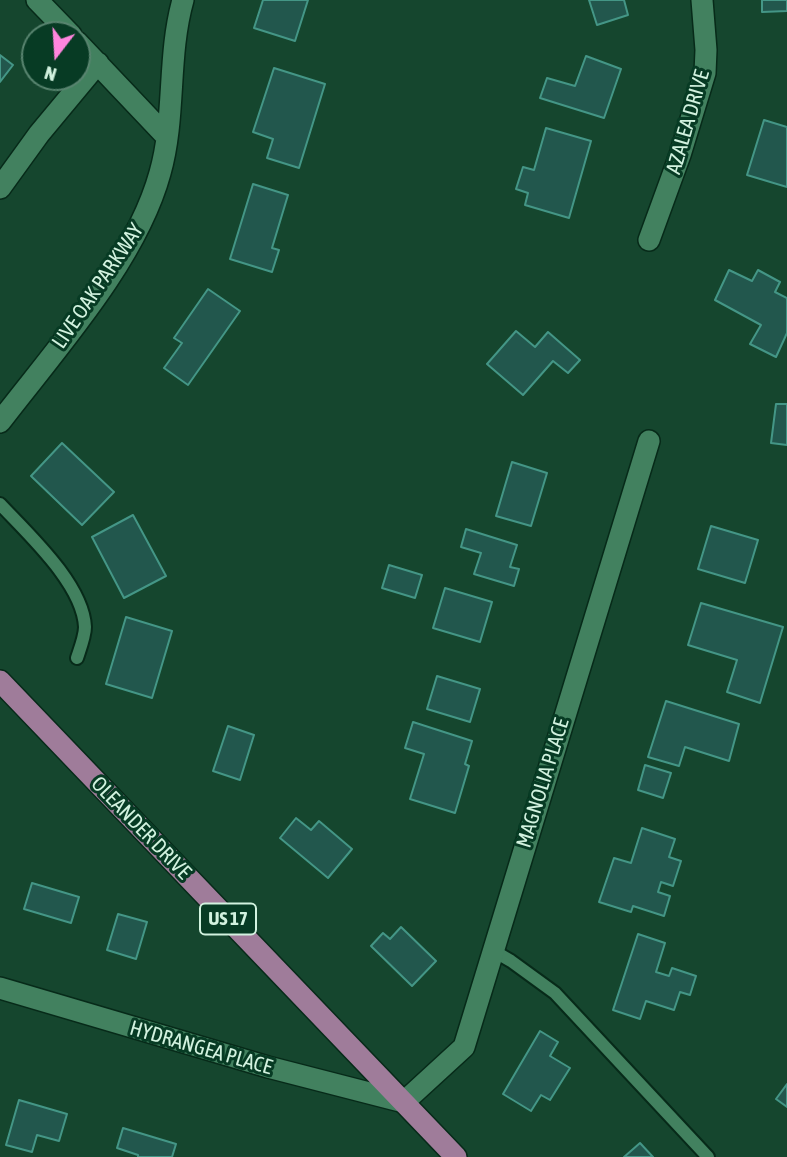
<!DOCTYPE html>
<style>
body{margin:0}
#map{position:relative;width:787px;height:1157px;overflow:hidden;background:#15462e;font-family:"Asap Condensed",sans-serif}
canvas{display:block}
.north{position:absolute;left:21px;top:21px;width:70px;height:70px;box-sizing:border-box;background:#073b24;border:2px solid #58846f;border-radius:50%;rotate:197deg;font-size:19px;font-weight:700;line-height:28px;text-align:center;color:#d2f2df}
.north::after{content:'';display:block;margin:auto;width:24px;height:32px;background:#ff85de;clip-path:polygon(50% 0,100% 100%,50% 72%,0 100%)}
</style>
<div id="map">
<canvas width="787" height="1157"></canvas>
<div class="north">N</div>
</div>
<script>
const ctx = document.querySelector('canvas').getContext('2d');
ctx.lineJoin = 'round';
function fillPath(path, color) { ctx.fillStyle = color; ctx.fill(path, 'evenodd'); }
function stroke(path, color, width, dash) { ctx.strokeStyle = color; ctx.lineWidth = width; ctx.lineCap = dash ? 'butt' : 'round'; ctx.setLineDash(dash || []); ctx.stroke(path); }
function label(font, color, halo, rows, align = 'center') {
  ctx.font = font + ' "Asap Condensed",sans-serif'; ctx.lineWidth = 6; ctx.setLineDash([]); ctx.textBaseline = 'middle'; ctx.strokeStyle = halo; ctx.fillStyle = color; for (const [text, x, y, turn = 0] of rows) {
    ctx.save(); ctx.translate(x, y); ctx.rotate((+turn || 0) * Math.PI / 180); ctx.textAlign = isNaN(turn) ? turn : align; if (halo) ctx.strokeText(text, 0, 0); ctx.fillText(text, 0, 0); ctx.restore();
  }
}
const building = new Path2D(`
 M263,0H308L295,41L254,28Z
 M589,0H624L628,15L597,25Z
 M762,0H787V11L762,12Z
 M0,55L13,65L0,82Z
 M586,56L621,69L604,118L540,98L547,78L575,86Z
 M274,68L325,84L299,168L267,158L273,139L253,132Z
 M764,120L787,127V187L747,175Z
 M546,128L591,141L569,218L525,205L528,193L516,189L523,167L534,170Z
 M253,184L288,195L272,248L279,250L272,272L230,259Z
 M729,270L752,281L758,270L780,282L775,292L787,298V333L776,357L750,344L761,325L715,300Z
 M208,289L240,311L188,385L164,368L182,343L174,338Z
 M516,331L535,347L548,332L580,360L568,373L553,361L523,395L487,364Z
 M776,404H787V445L771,443Z
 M62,443L114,492L82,525L31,476Z
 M512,462L547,473L531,526L496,516Z
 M133,515L166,576L124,598L92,537Z
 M711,526L758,540L745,583L698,569Z
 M466,529L517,545L510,567L519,569L514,586L474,574L481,553L461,547Z
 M389,565L422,575L415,598L382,588Z
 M445,588L492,602L480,642L433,628Z
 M701,603L783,627L760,703L727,692L737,660L688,645Z
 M126,617L172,631L152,698L106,684Z
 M437,676L480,689L470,722L427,709Z
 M666,701L739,724L729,761L685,747L679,766L648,757Z
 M413,722L472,741L465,764L469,766L455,813L410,799L424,754L405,748Z
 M228,726L254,735L240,780L213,771Z
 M645,765L671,773L663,798L638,790Z
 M296,818L311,830L319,821L352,849L328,878L280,838Z
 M642,828L675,839L669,857L681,861L673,886L661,882L658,892L670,896L664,916L633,906L631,912L599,902L614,858L631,863Z
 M32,883L79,897L71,923L24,909Z
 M118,914L147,922L136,959L107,950Z
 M401,927L436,961L412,986L371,946L383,933L390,939Z
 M638,934L665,943L656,972L669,976L672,968L696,976L690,995L680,992L674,1010L646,1001L640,1019L613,1010Z
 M540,1031L558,1042L550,1056L570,1068L550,1100L541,1095L531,1111L503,1094Z
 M787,1084V1107L776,1099Z
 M19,1100L67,1114L59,1141L37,1135L32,1152L6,1145Z
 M123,1128L176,1144L172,1157H138V1155L117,1148Z
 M640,1143L653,1157H624Z`);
fillPath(building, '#22574d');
stroke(building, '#449686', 2);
const lane = new Path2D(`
 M0,504C28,534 83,584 85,627C85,636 80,649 77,658
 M492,950L511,961L555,993L708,1157`);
const street = new Path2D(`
 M37,0L71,35
 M77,42L167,137
 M0,188L39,134L98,63
 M649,240L680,155L705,73L706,50L702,0
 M0,422C55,350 136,261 160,173C176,117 167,57 183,0
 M0,988L268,1067L404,1102L464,1047L649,441`);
const primary = new Path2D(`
 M0,681L456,1157`);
stroke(lane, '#072a19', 16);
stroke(street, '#072a19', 24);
stroke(primary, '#072a19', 24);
stroke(lane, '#42815f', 12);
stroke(street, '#42815f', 21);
stroke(primary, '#9f7c9a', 21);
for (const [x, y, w] of [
 [228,919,56]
]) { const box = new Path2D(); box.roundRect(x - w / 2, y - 15.5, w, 31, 5); ctx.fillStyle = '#073b24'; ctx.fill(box); stroke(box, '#d2f2df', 2); }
label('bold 19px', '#d2f2df', null, [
 ["US 17",228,919]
]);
label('21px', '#d2f2df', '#073b24', [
 ["AZALEA DRIVE",688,122,-74],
 ["LIVE OAK PARKWAY",98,286,-56],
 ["MAGNOLIA PLACE",543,783,-73],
 ["OLEANDER DRIVE",141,828,46],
 ["HYDRANGEA PLACE",201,1048,16]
]);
</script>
